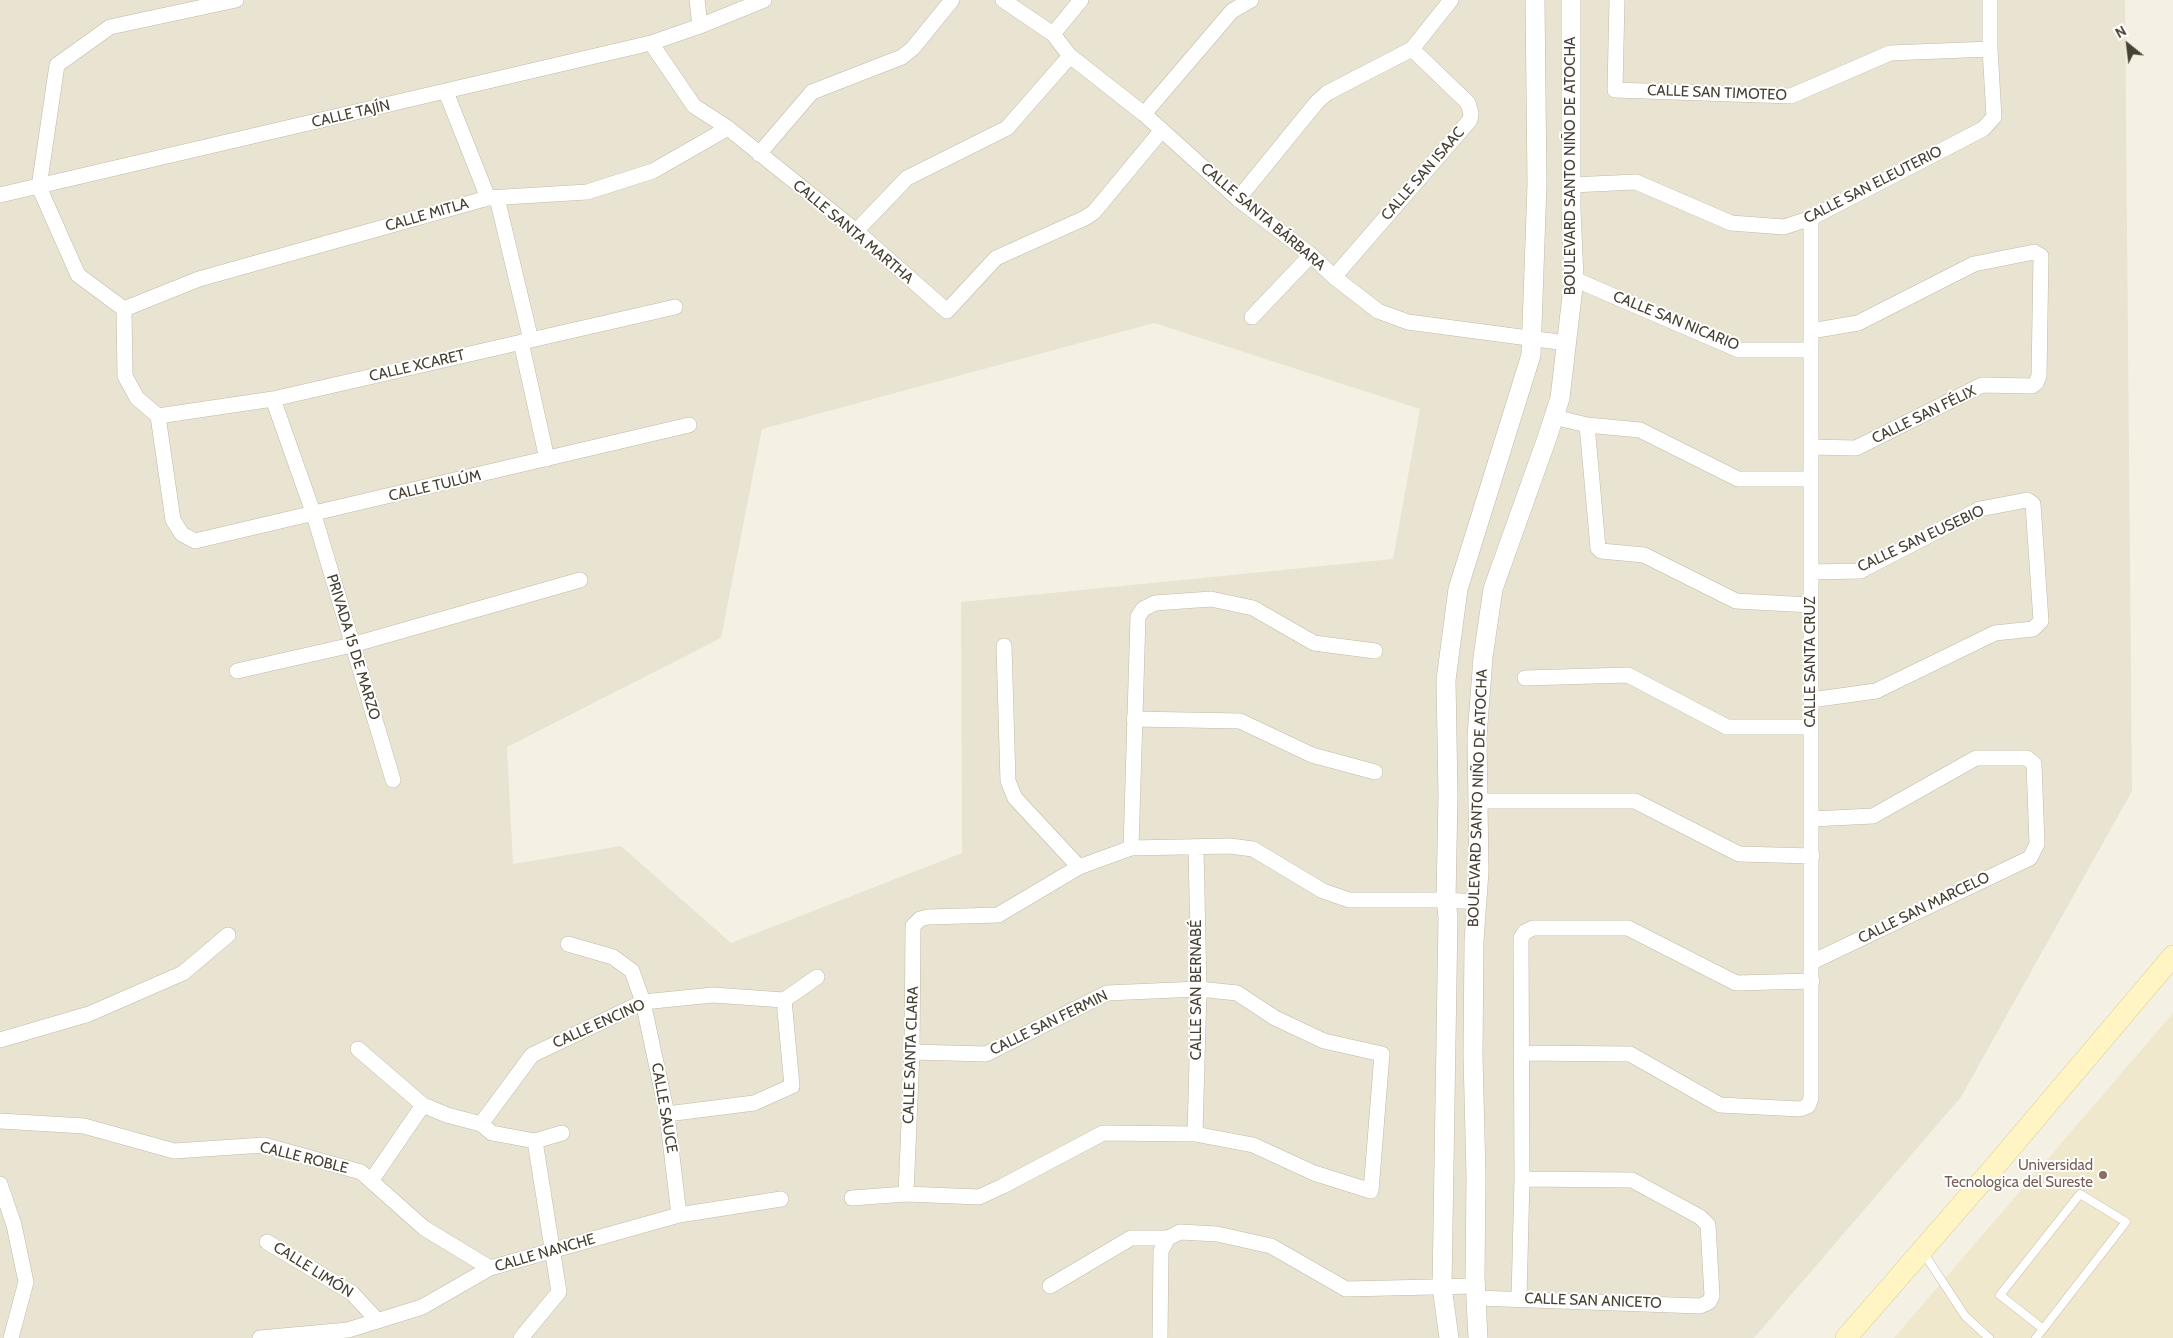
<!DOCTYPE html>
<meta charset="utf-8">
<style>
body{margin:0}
#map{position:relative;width:2173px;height:1338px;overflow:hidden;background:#f4f1e4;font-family:Cabin,sans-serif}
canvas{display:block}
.north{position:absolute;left:2103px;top:20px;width:50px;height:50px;-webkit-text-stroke:4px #fff;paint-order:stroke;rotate:331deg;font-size:14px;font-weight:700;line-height:20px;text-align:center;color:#474133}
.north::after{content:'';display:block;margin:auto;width:18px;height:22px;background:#474133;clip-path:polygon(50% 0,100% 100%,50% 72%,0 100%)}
</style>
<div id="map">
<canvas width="2173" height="1338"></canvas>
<div class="north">N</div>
</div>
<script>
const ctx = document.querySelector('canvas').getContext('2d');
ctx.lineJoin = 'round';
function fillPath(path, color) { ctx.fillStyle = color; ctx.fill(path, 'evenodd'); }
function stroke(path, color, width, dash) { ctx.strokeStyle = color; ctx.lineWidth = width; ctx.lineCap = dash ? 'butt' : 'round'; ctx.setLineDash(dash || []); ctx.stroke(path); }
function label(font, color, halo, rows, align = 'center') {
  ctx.font = font + ' Cabin,sans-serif'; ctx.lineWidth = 4; ctx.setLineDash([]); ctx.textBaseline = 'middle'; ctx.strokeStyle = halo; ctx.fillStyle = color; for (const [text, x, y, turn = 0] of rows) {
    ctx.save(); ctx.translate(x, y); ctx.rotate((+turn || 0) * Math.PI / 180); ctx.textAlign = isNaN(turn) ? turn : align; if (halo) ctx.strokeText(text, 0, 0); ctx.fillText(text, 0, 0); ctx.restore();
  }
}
fillPath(new Path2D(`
 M0,0H2125L2132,791L1961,1097L1754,1338H0ZM1154,323L1420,409L1393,559L961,602L962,853L731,943L621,846L513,864L507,747L721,638L762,429Z`), '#e9e3d2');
fillPath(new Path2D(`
 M2173,1013V1338H1894Z`), '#efe8cd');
const service = new Path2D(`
 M1923,1252L1965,1316L1989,1338
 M2036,1338L2126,1222L2080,1194L2000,1295L2042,1328`);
const minor = new Path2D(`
 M697,0L700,26
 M1003,0L1053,34L1070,56L1144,114L1238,199L1311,255L1334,277L1378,311L1408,322L1566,343
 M1617,0L1615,90L1791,96L1890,53L1990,49
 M1053,34L1081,0
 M651,43L694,106L728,128L856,231L947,311L996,258L1085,218L1094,212L1162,130
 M446,92L488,198
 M1144,114L1232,11L1251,0
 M759,154L812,92L902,57L913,48L952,0
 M1571,185L1636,182L1731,223L1784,227L1811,218L1983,129L1994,117L1990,49V0
 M0,195L651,43L700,26L764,0
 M497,198L531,340
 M1238,199L1317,102L1327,93L1412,49L1451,0
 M856,231L907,178L1007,128L1070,56
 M1334,277L1470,120L1471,113L1468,103L1412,49
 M1574,279L1739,350H1811
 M124,309L125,376L137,398L158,416L173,520L182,534L195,541L689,425
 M124,309L199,279L488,198L587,192L653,171L728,128
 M124,309L78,275L39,187L57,65L110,27L236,0
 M1252,317L1311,255
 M521,342L547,459
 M273,399L314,515L393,780
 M158,416L273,399L675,307
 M1554,417L1587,425L1640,430L1738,479H1811
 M1587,425L1598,548L1601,551L1644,555L1736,601L1811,605
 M1811,447L1856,448L1982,385L2032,386L2036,383L2039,376L2041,256L2034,252L1974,264L1858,323L1811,331
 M1811,572L1860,571L1980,509L2027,500L2033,504L2041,621L2033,629L1995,633L1876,691L1811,700
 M1004,646L1008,781L1015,798L1079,867
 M237,671L352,645L580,580
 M1525,678L1628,675L1727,727H1811
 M1134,719L1240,721L1312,755L1375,772
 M1477,801H1635L1739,854L1812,856
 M1131,848L1138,617L1143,609L1155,603L1211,599L1253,608L1314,643L1375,651
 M568,944L613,957L632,971L643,1002L667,1114L679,1215
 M1812,962L2030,858L2037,844L2034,764L2027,758H1976L1873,816L1812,819
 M784,1000L817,977
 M0,1040L89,1014L183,973L228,935
 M358,1049L423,1105L447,1115L481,1124L492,1133L535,1141L562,1133
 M1521,1053L1630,1054L1720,1105L1800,1109L1808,1106L1811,1098V218
 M667,1114L754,1103L792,1086L784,1000
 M0,1121L84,1126L174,1151L264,1145L361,1172L424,1228L490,1268
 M481,1124L532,1055L643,1002L713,995L784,1000
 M1195,1134L1199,989L1196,847
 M371,1181L423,1105
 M0,1184L14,1225L26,1282L11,1338
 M906,1194L912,1052L913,926L920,919L928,917L998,915L1079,867L1131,848L1230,846L1253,849L1323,891L1349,900H1446L1477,902
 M852,1198L906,1194L979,1197L1003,1186L1103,1133L1195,1134L1253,1145L1314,1173L1371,1191L1382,1054L1324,1041L1275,1018L1237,993L1199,989L1107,993L986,1054L912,1052
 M267,1242L352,1293L378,1321
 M1050,1286L1131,1238H1168L1180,1232L1217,1234L1271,1246L1346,1289L1475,1286
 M1476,1298L1700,1306L1709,1302L1712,1296L1708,1225L1700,1217L1632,1180L1522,1179
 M1519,1298L1522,1179L1521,938L1525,932L1533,928H1628L1736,983L1812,981
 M260,1338L348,1330L422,1307L490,1268L679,1215L781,1199
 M521,1338L559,1292L535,1141
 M1160,1338L1161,1251L1168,1238`);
const tertiary = new Path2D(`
 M1449,1338L1442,1287L1448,917L1446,900L1448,795L1446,680L1458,589L1531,355L1537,184L1535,0
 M1478,1338L1475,1278L1476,1176L1473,1055L1474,941L1479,871L1477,737L1483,657L1493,589L1547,438L1560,398L1574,279L1571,210V0`);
const secondary = new Path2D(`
 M1846,1338L1991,1171L2173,956`);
stroke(service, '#c1baa6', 9);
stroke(minor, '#c1baa6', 16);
stroke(tertiary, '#c1baa6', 20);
stroke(secondary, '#d9cc8f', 22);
stroke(service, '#fff', 8);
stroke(minor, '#fff', 15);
stroke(tertiary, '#fff', 19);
stroke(secondary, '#fff5c4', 21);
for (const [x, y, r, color] of [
 [2103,1175,5,"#8d6e63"]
]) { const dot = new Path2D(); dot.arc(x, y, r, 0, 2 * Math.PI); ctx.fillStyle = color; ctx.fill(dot); stroke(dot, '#fff', 2); }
label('15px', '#474133', '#fff', [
 ["CALLE SAN TIMOTEO",1717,93,2],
 ["CALLE TAJÍN",351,114,-13],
 ["BOULEVARD SANTO NIÑO DE ATOCHA",1571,166,-90],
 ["CALLE SAN ISAAC",1423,174,-49],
 ["CALLE SAN ELEUTERIO",1873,185,-27],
 ["CALLE MITLA",427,215,-16],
 ["CALLE SANTA BÁRBARA",1263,217,40],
 ["CALLE SANTA MARTHA",853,232,40],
 ["CALLE SAN NICARIO",1676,321,22],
 ["CALLE XCARET",417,366,-13],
 ["CALLE SAN FÉLIX",1924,415,-26],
 ["CALLE TULÚM",435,486,-13],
 ["CALLE SAN EUSEBIO",1921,539,-25],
 ["PRIVADA 15 DE MARZO",353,647,73],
 ["CALLE SANTA CRUZ",1811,662,-90],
 ["BOULEVARD SANTO NIÑO DE ATOCHA",1478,798,-88],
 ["CALLE SAN MARCELO",1924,908,-26],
 ["CALLE SAN BERNABÉ",1197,990,-90],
 ["CALLE SAN FERMIN",1049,1023,-26],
 ["CALLE ENCINO",599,1024,-24],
 ["CALLE SANTA CLARA",911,1055,-88],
 ["CALLE SAUCE",664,1108,80],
 ["CALLE ROBLE",304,1158,14],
 ["CALLE NANCHE",545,1253,-16],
 ["CALLE LIMÓN",313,1270,32],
 ["CALLE SAN ANICETO",1593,1301,2]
]);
label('15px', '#785e54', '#fff', [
 ["Universidad",2093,1166],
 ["Tecnologica del Sureste",2093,1183]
], 'right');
</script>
